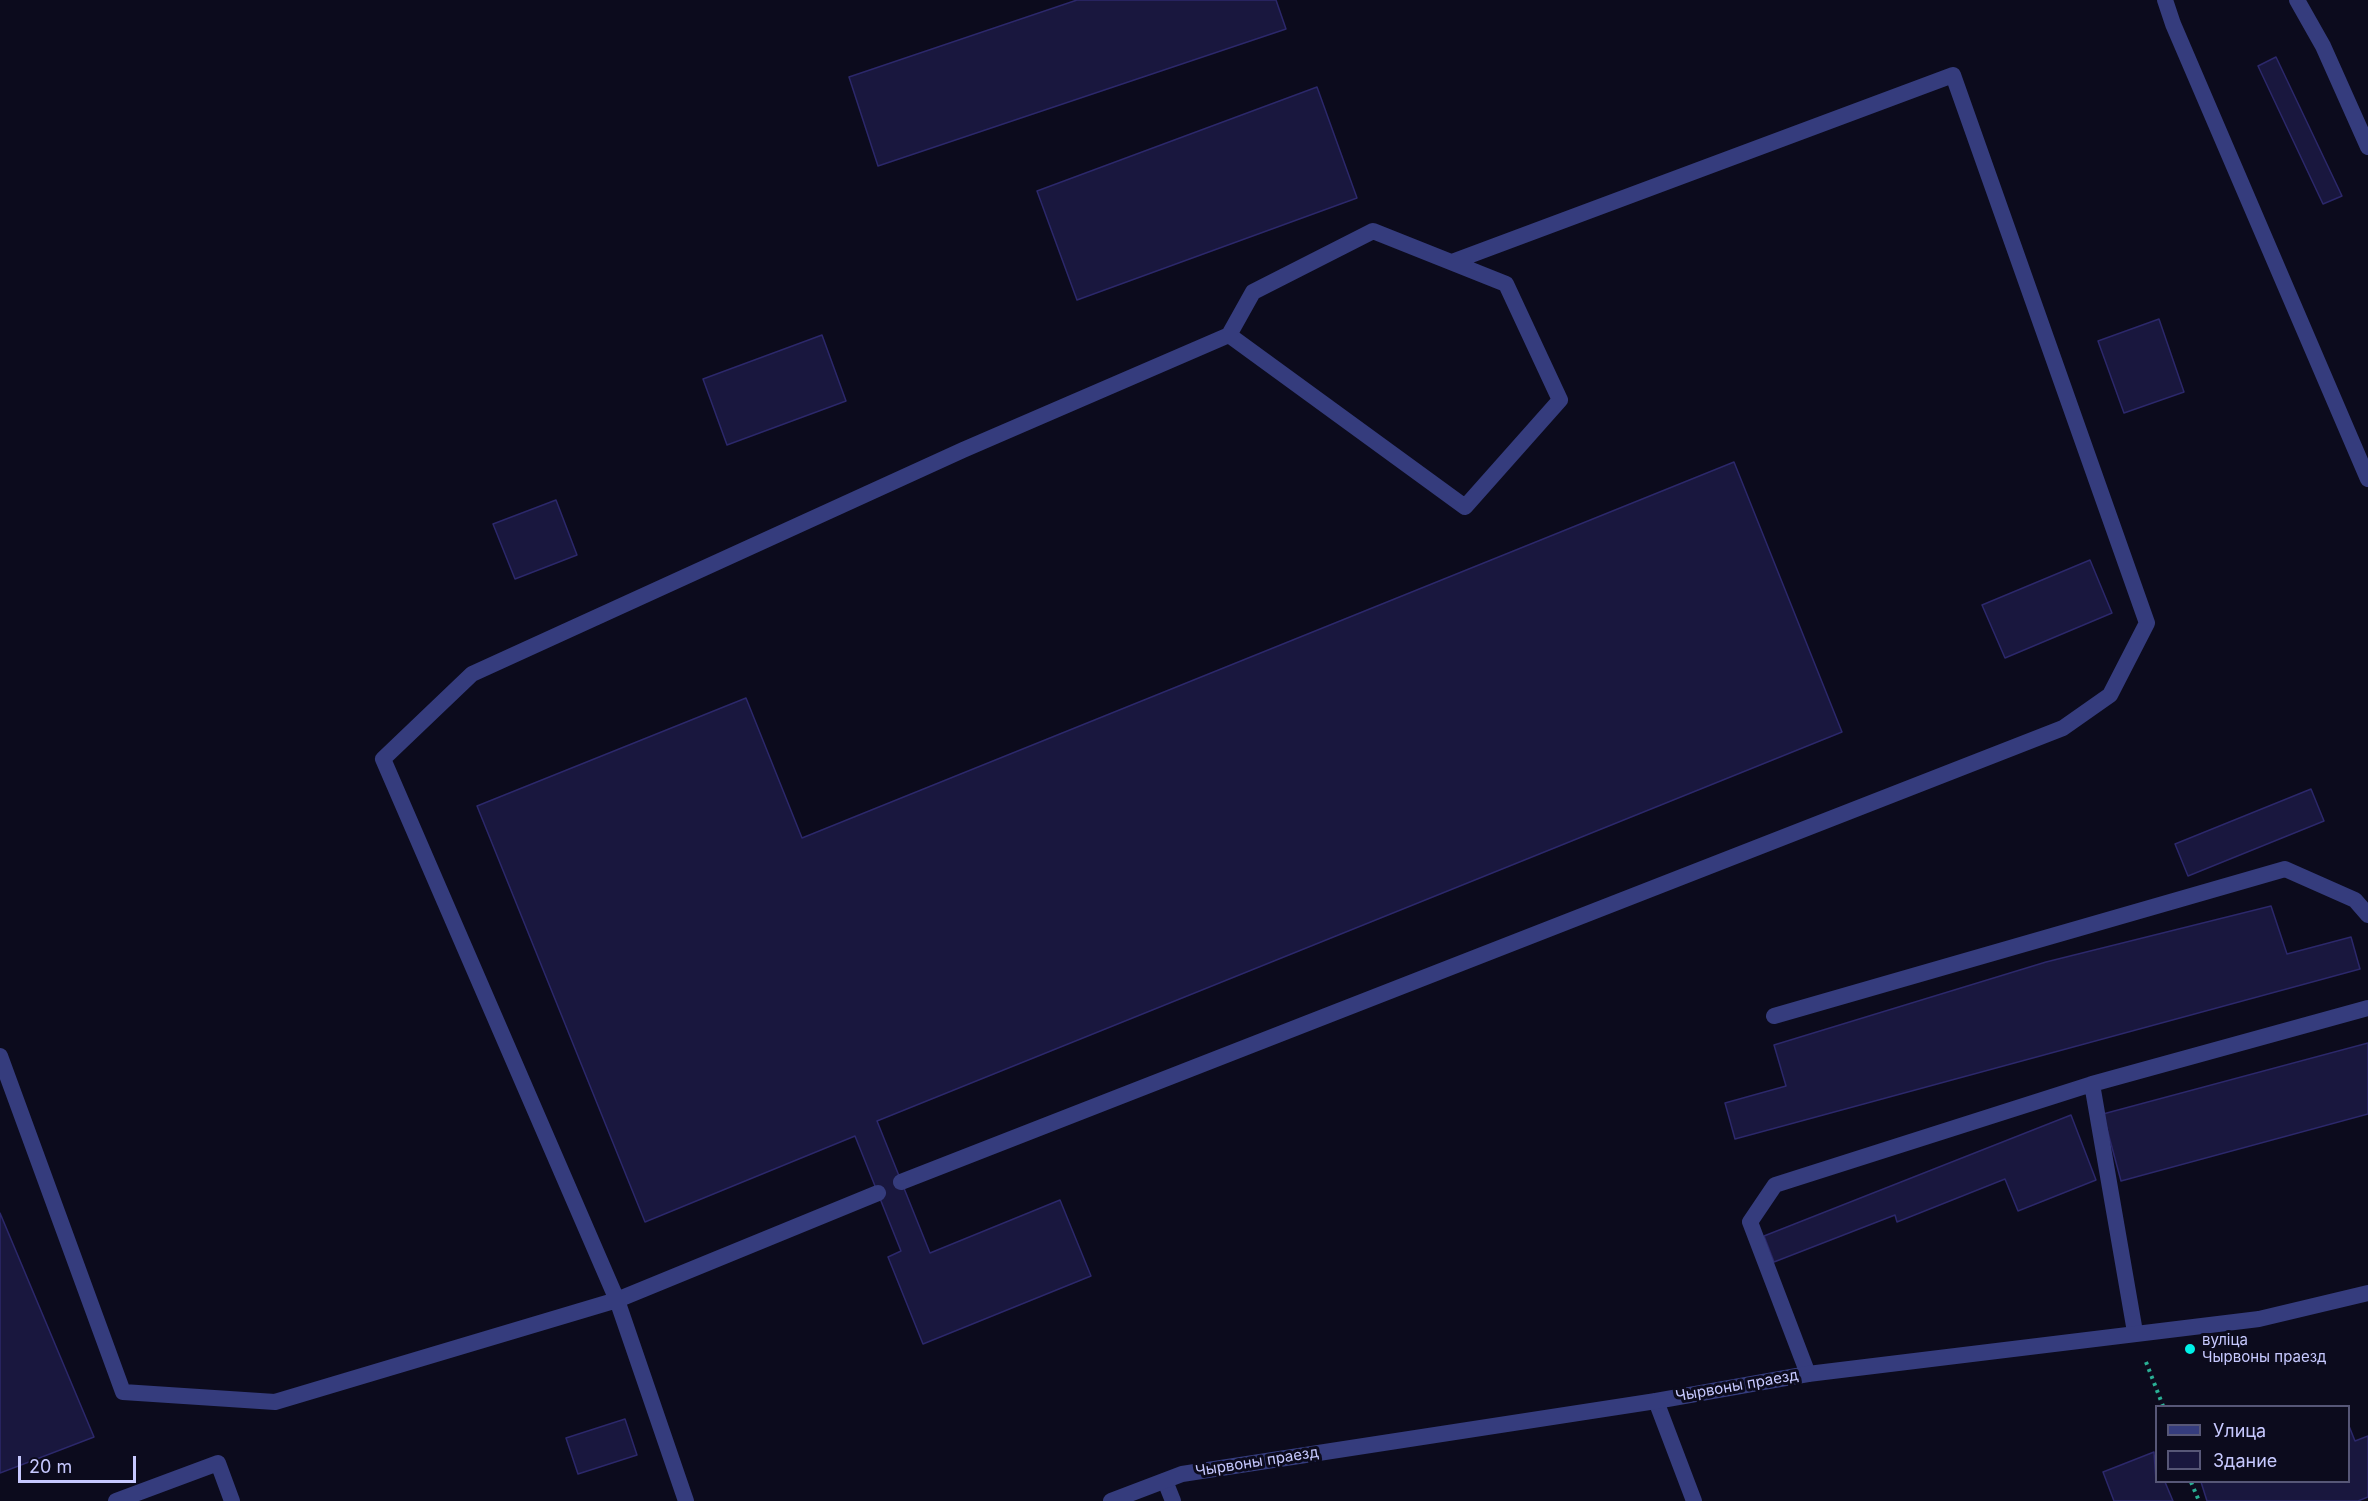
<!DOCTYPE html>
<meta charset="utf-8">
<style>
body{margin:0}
#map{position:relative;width:2368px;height:1501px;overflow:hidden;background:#0c0b1d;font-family:Inter,sans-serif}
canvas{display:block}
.legend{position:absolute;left:2155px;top:1405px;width:195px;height:78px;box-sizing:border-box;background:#0c0b1d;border:2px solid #575777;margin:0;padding:8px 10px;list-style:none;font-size:18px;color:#c7c9ff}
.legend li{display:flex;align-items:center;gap:12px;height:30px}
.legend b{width:30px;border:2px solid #575777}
.scale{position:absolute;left:18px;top:1456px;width:118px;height:27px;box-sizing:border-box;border:3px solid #c7c9ff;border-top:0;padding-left:8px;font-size:18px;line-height:21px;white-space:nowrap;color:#c7c9ff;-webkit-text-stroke:4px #0c0b1d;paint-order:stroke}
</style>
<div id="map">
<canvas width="2368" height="1501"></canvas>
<ul class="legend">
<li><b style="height:8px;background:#353c7d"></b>Улица</li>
<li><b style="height:16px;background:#19173e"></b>Здание</li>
</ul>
<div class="scale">20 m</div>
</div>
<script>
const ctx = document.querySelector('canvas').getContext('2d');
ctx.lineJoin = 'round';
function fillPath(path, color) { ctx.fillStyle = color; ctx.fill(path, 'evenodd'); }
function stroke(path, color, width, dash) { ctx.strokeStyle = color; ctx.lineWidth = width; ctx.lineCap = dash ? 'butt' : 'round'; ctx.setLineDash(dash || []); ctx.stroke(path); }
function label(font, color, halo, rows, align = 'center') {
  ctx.font = font + ' Inter,sans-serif'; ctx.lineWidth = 6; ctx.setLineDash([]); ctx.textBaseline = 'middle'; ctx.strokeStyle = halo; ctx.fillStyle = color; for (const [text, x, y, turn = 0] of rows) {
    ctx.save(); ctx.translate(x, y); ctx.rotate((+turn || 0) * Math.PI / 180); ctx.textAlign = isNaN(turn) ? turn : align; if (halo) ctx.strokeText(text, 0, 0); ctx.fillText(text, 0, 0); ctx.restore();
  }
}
const building = new Path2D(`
 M1077,0H1276L1286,29L878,166L849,77Z
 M2276,57L2342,196L2323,204L2258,66Z
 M1317,87L1357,198L1077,300L1037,191Z
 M2159,319L2184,392L2124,413L2098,341Z
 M822,335L846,401L727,445L703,379Z
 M1734,462L1842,732L877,1121L930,1253L1060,1200L1091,1276L923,1344L888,1257L901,1251L855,1136L645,1222L477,806L746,698L802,838Z
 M556,500L577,555L515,579L493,524Z
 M2090,560L2112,613L2005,658L1982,605Z
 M2311,789L2324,821L2188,876L2175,844Z
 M2271,906L2287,954L2351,937L2360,969L1735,1139L1725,1103L1786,1086L1774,1045L2046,962Z
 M2368,1043V1114L2121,1181L2103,1114Z
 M2071,1115L2096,1180L2018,1211L2005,1179L1897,1222L1895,1215L1774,1262L1764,1236Z
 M0,1213L94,1437L0,1473Z
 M625,1419L637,1455L578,1474L566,1438Z
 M2349,1426L2355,1441L2368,1436V1497L2358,1501H2207L2201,1482H2348Z
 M2154,1452L2156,1482H2165L2173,1501H2114L2103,1472Z`);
fillPath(building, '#19173e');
stroke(building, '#2c286b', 1.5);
stroke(new Path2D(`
 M2146,1362L2163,1406
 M2191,1482L2199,1501`), '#2ab095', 4, [3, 4.5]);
stroke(new Path2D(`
 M2165,0L2173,24L2368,479
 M1774,1016L2285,869L2355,900L2368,915
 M0,1056L123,1392L275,1402L617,1300L878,1193
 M2092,1084L2135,1332
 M901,1182L2063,728L2110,695L2147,623L1953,75L1452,262
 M1808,1374L1750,1222L1775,1185L2092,1084L2368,1008
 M1656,1401L1694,1501
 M116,1501L218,1463L232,1501
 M686,1501L617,1300L383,759L472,674L963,450L1229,335L1253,292L1373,231L1506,284L1560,400L1465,507L1229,335`), '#353c7d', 16);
stroke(new Path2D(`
 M1165,1481L1173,1501`), '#353c7d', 16);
stroke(new Path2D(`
 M2297,0L2323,46L2368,147
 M1111,1501L1182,1474L1656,1401L1808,1374L2259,1319L2368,1293`), '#353c7d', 16);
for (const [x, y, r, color] of [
 [2190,1349,6,"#00f2e8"]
]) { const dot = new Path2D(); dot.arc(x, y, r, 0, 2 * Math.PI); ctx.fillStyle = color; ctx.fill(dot); stroke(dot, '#0c0b1d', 2); }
label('15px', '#c7c9ff', '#0c0b1d', [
 ["вуліца",2202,1340],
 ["Чырвоны праезд",2202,1357]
], 'left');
label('15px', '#c7c9ff', '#0c0b1d', [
 ["Чырвоны праезд",1737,1386,-10],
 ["Чырвоны праезд",1257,1462,-9]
]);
</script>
